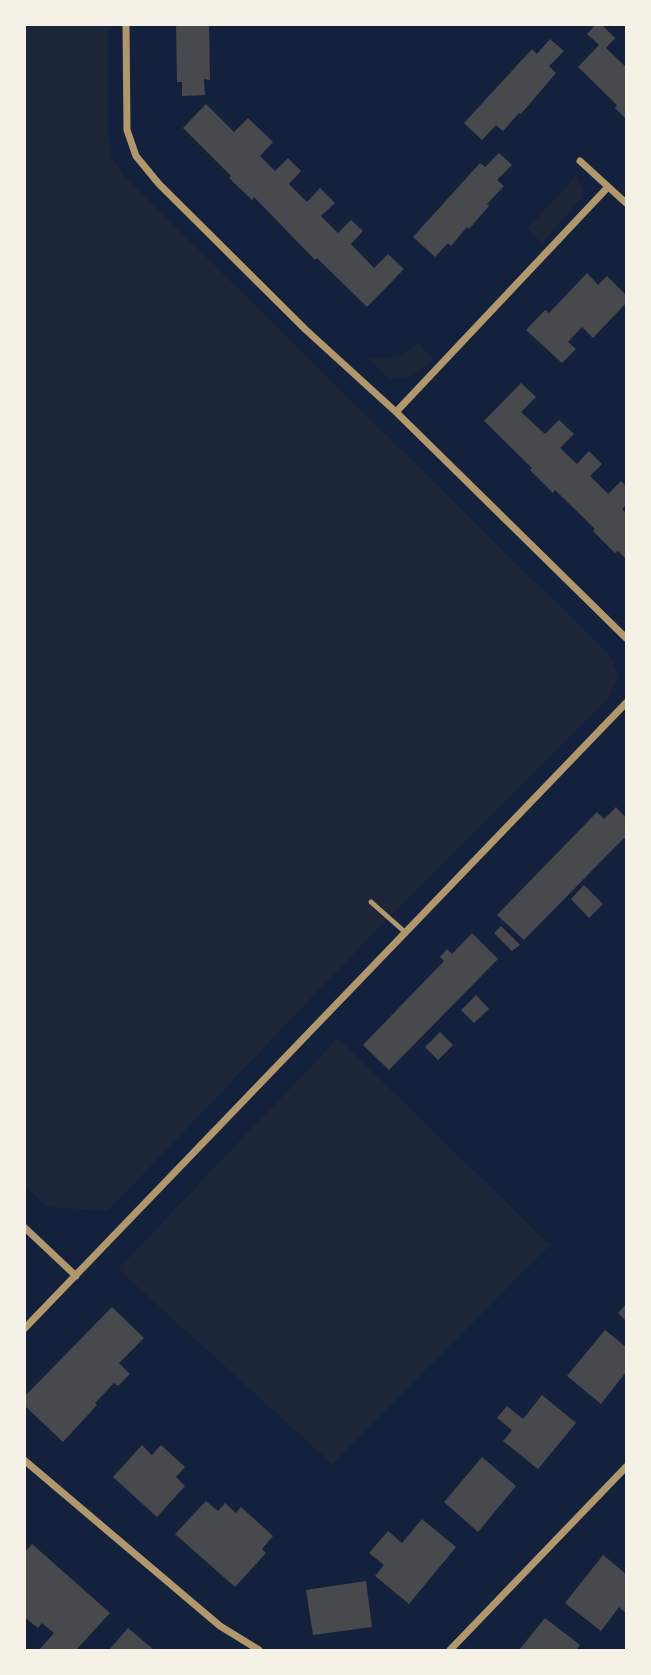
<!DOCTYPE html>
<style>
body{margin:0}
#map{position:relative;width:651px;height:1675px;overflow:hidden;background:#14213d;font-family:Figtree,sans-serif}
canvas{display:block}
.frame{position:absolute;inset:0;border:26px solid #f6f1e7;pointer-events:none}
</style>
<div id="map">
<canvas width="651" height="1675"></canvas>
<div class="frame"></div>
</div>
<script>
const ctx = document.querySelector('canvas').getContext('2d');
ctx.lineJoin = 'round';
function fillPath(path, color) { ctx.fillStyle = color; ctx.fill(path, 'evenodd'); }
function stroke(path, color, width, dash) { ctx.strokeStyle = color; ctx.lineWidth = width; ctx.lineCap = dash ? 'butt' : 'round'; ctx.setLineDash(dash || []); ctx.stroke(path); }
fillPath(new Path2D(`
 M24,25H108V133L111,155L124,176L610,656L618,676L609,697L358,949L108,1211L47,1207L25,1186Z
 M577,175L583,191L582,198L542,243L527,229Z
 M419,343L433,360C422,371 405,384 388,377C381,373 373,363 368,357C388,360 403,356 419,343Z
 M338,1038L550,1245L332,1464L118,1269Z`), '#1d2539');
fillPath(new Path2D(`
 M176,24H209L210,80L204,79L205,95L182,96V82H177Z
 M596,24H601L615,38L606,48L626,67V119L615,108L617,105L578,67L599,45L587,34Z
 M550,39L564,51L549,66L556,73L521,114L519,113L503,131L496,125L482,140L464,123L532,49L537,54Z
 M206,104L234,132L248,118L273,142L260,156L275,171L288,158L301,171L289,184L307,202L320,188L335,203L321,216L338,233L351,220L363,231L351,244L374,268L388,254L404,269L367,307L317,258L315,260L254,197L252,200L229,178L231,176L183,128Z
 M499,153L512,165L497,180L504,186L487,204L489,206L469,229L467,227L451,246L448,243L435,257L413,237L480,163L485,167Z
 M587,273L598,285L607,276L626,295V303L593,338L582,327L568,342L576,349L562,363L526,330L545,310L549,313Z
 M521,383L536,397L521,412L545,434L559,420L574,434L560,448L577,464L589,451L602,464L590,476L608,494L621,481L626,486V505L622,509L626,513V559L618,551L615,553L593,531L595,529L555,490L553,493L530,470L532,468L484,421Z
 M616,807L626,818V841L624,838L524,940L497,915L597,812L604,819Z
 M584,885L603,904L589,918L571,899Z
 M501,926L520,945L512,951L494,933Z
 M472,933L498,959L389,1070L363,1045L444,961L440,957L447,949L452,954Z
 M476,995L489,1009L474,1023L461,1010Z
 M440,1032L453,1045L438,1060L425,1047Z
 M626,1304V1321L618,1313Z
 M112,1307L144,1338L119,1363L130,1374L118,1386L114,1383L95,1403L97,1405L63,1442L24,1405V1397Z
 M605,1330L626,1347V1372L601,1404L567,1376Z
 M542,1395L576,1423L538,1469L503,1441L512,1430L497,1418L507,1406L523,1419Z
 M142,1445L152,1455L161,1445L185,1467L176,1477L185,1486L157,1517L113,1477Z
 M482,1457L516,1486L478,1532L444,1502Z
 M206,1501L218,1511L225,1503L236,1513L241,1507L273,1536L262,1549L266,1553L235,1587L175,1534Z
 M422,1519L456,1547L409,1604L375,1576L384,1565L369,1553L388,1531L402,1543Z
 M32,1544L110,1613L76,1650H39L54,1633L42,1623L38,1628L24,1617V1553Z
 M603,1555L626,1574V1613L619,1607L601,1631L565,1603Z
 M366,1581L372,1627L313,1635L306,1590Z
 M545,1618L580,1645L576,1650H519Z
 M128,1628L154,1650H109Z`), '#48494c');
stroke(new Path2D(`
 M371,902L406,933`), '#b1986c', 5);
stroke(new Path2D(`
 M126,24L127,130L136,156L159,184L306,330L396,412L626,638
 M580,161L626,203
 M396,412L608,187
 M24,1227L76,1276
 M24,1329L626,703
 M24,1460L220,1626L259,1650
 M450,1650L626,1467`), '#b1986c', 7);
</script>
